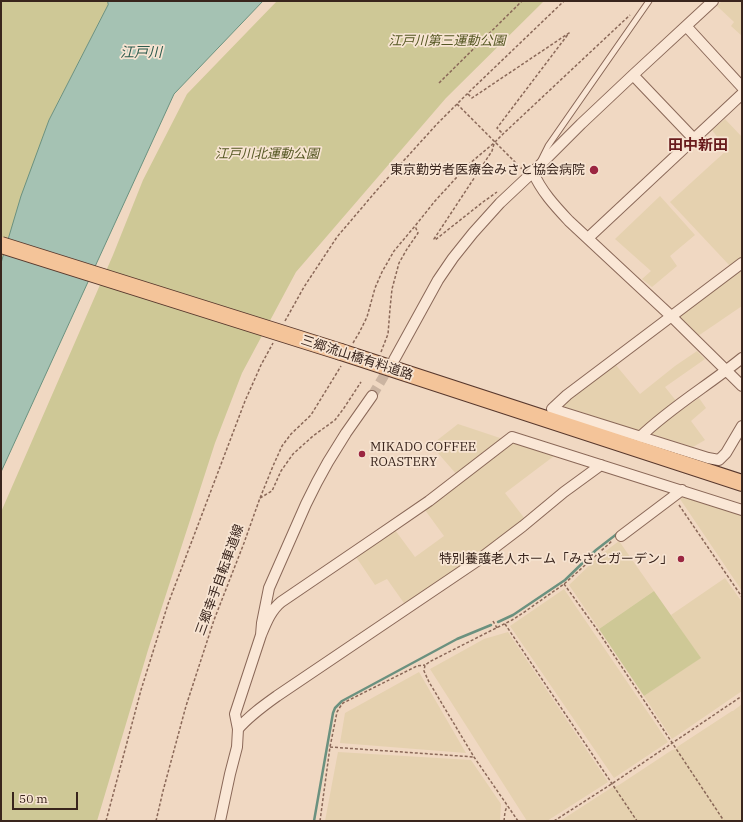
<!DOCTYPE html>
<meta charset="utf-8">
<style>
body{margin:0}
#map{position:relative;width:743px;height:822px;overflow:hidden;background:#f0d8c2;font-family:"IBM Plex Serif",serif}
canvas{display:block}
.frame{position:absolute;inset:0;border:2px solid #39251d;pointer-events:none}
.scale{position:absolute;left:12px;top:792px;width:66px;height:18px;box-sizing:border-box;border:2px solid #39251d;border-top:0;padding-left:5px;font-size:12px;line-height:14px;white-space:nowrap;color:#39251d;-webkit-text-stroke:3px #f7e4d2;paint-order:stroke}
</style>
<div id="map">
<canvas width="743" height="822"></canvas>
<div class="frame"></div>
<div class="scale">50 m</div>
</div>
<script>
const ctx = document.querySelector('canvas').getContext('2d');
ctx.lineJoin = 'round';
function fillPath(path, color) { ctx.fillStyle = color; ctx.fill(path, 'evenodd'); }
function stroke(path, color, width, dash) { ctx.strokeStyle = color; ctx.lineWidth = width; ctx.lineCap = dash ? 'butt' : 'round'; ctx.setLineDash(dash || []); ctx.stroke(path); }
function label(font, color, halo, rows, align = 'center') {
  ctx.font = font + ' "IBM Plex Serif","Noto Sans JP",serif'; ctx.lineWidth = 3.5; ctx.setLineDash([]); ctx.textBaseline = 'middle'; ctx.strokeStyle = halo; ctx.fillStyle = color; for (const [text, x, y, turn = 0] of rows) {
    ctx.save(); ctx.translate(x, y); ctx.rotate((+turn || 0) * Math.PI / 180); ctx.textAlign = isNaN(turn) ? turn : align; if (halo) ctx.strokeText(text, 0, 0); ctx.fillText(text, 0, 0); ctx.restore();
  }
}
fillPath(new Path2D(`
 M722,1H742V36L731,26L734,22L717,6Z
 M725,119L742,137V258L730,266L670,202L727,150L712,130Z
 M660,196L695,235L670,256L677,266L652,287L642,279L651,271L615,239Z
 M742,266V306L698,336L677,315Z
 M697,351L705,359L665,387L677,402L638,431L560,405L615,364L640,394L675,366Z
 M699,398L706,408L691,421L705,440L693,447L649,433Z
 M458,424L503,439L457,475L431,445Z
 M514,442L554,456L505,493L525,519L467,564L406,606L387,579L375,585L356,557L395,530L415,557L444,536L425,510Z
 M685,496L742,514V591L680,499Z
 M619,541L654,591L599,629L569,585L599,556Z
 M725,578L742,602V691L672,739L644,696L700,658L671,615Z
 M564,589L668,742L614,778L510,626Z
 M508,632L608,782L547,821H527L430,669L484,639Z
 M419,672L466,753L340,743L345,713Z
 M742,704V821H560L611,788L619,785L672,750L676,749L677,747L732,711H733Z
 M338,752L471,760L501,804L500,821H325Z`), '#e5d1af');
fillPath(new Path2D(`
 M1,1H108V5L49,120L1,263Z
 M277,1H544L446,98L296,272L242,373L215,443L148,650L97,821H1V512L113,255L143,180L187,94Z
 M654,591L701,658L644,696L599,629Z`), '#cec896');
const water = new Path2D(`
 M108,1H263L174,94L1,472V263L21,196L49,120L108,5Z`);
fillPath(water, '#a5c2b3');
stroke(water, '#6b917f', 1);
stroke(new Path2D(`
 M498,622L513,615L565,580L596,550L618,533
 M314,821L333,713L335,708L342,701L457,639L491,625`), '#6b917f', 2.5);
stroke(new Path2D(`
 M372,396L391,364`), '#cbb4a1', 10, [10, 5]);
const service = new Path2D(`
 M541,160L548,146L649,1`);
const minor = new Path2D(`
 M686,26L742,87
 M633,75L694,139
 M533,172C541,191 555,206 569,221L671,316L742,386
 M588,238L742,94
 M394,360L438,280L453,258L473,233L500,203L533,172L581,124L633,75L713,1
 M552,409L567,395L742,263
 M552,409L708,458L719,460L726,453L742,426
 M640,437C671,407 709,385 742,358
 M621,536L682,490
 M261,635C266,623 271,610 281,602L378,536L429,501L512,437L742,510
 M238,729C249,716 263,706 277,696L477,561L523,526L564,492L601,465
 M220,821L230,774L237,747L238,729L235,714L261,635L262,623L269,588L306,504L317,482L328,462L346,433L372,396`);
const primary = new Path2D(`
 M341,352L742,483`);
stroke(service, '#8a6858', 7);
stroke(minor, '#8a6858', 12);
stroke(primary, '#58382d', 18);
stroke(new Path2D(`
 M439,83L522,1
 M468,94L472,98L569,33L497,128L503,134
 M457,104L522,169
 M494,144L492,151L434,239L435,240L483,202L497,192
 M285,321L304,287L337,237L377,190L437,124L468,93L564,1
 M353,343L359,333L367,317L375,288L382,272L394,251L415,226L435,201L457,177L469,164L494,143L503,134L630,15
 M381,352L388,334L390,309L392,289L399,263L407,249L418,233L415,226
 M260,498L272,491L281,471L293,454L313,436L335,420L344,408L361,382
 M679,505L742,597
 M564,584L596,628L724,821
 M493,621L497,628
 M505,624L637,821
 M330,747L474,757
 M106,821L141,690L168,604L245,401L261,365L273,343
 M156,821L163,791L186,706L214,620L244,543L260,498L273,466L282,446L291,434L311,415L341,366
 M320,821L330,747L337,712L340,707L343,703L417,666L425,665
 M504,821L505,812L507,806
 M518,821L474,757L429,682L424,671L425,665L431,661L512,620L523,613L564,584L612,541
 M554,821L613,783L742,696`), '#8a6858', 1.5, [3, 2]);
stroke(service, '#fae7d6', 5);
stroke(minor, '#fae7d6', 10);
stroke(primary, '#f4c499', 16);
const primaryBridge = new Path2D(`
 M1,245L341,352`);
stroke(primaryBridge, '#58382d', 18, []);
stroke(primaryBridge, '#f4c499', 16);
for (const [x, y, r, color] of [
 [594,170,5,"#9b2641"],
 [362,454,4,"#9b2641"],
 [681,559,4,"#9b2641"]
]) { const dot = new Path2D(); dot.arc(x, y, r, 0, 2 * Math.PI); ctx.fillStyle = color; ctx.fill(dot); stroke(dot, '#f7e4d2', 1.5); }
label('italic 13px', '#555723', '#f7e4d2', [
 ["江戸川第三運動公園",447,41],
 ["江戸川北運動公園",267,154]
]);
label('13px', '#39251d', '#f7e4d2', [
 ["東京勤労者医療会みさと協会病院",585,170],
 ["MIKADO COFFEE",370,447,"left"],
 ["ROASTERY",370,462,"left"],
 ["特別養護老人ホーム「みさとガーデン」",673,559]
], 'right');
label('13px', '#39251d', '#f7e4d2', [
 ["三郷流山橋有料道路",357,358,18],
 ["三郷幸手自転車道線",220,580,-70]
]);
label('italic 14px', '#2c5a4d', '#f7e4d2', [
 ["江戸川",141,53]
]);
label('bold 15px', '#681b1c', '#f7e4d2', [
 ["田中新田",698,146]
]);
</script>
